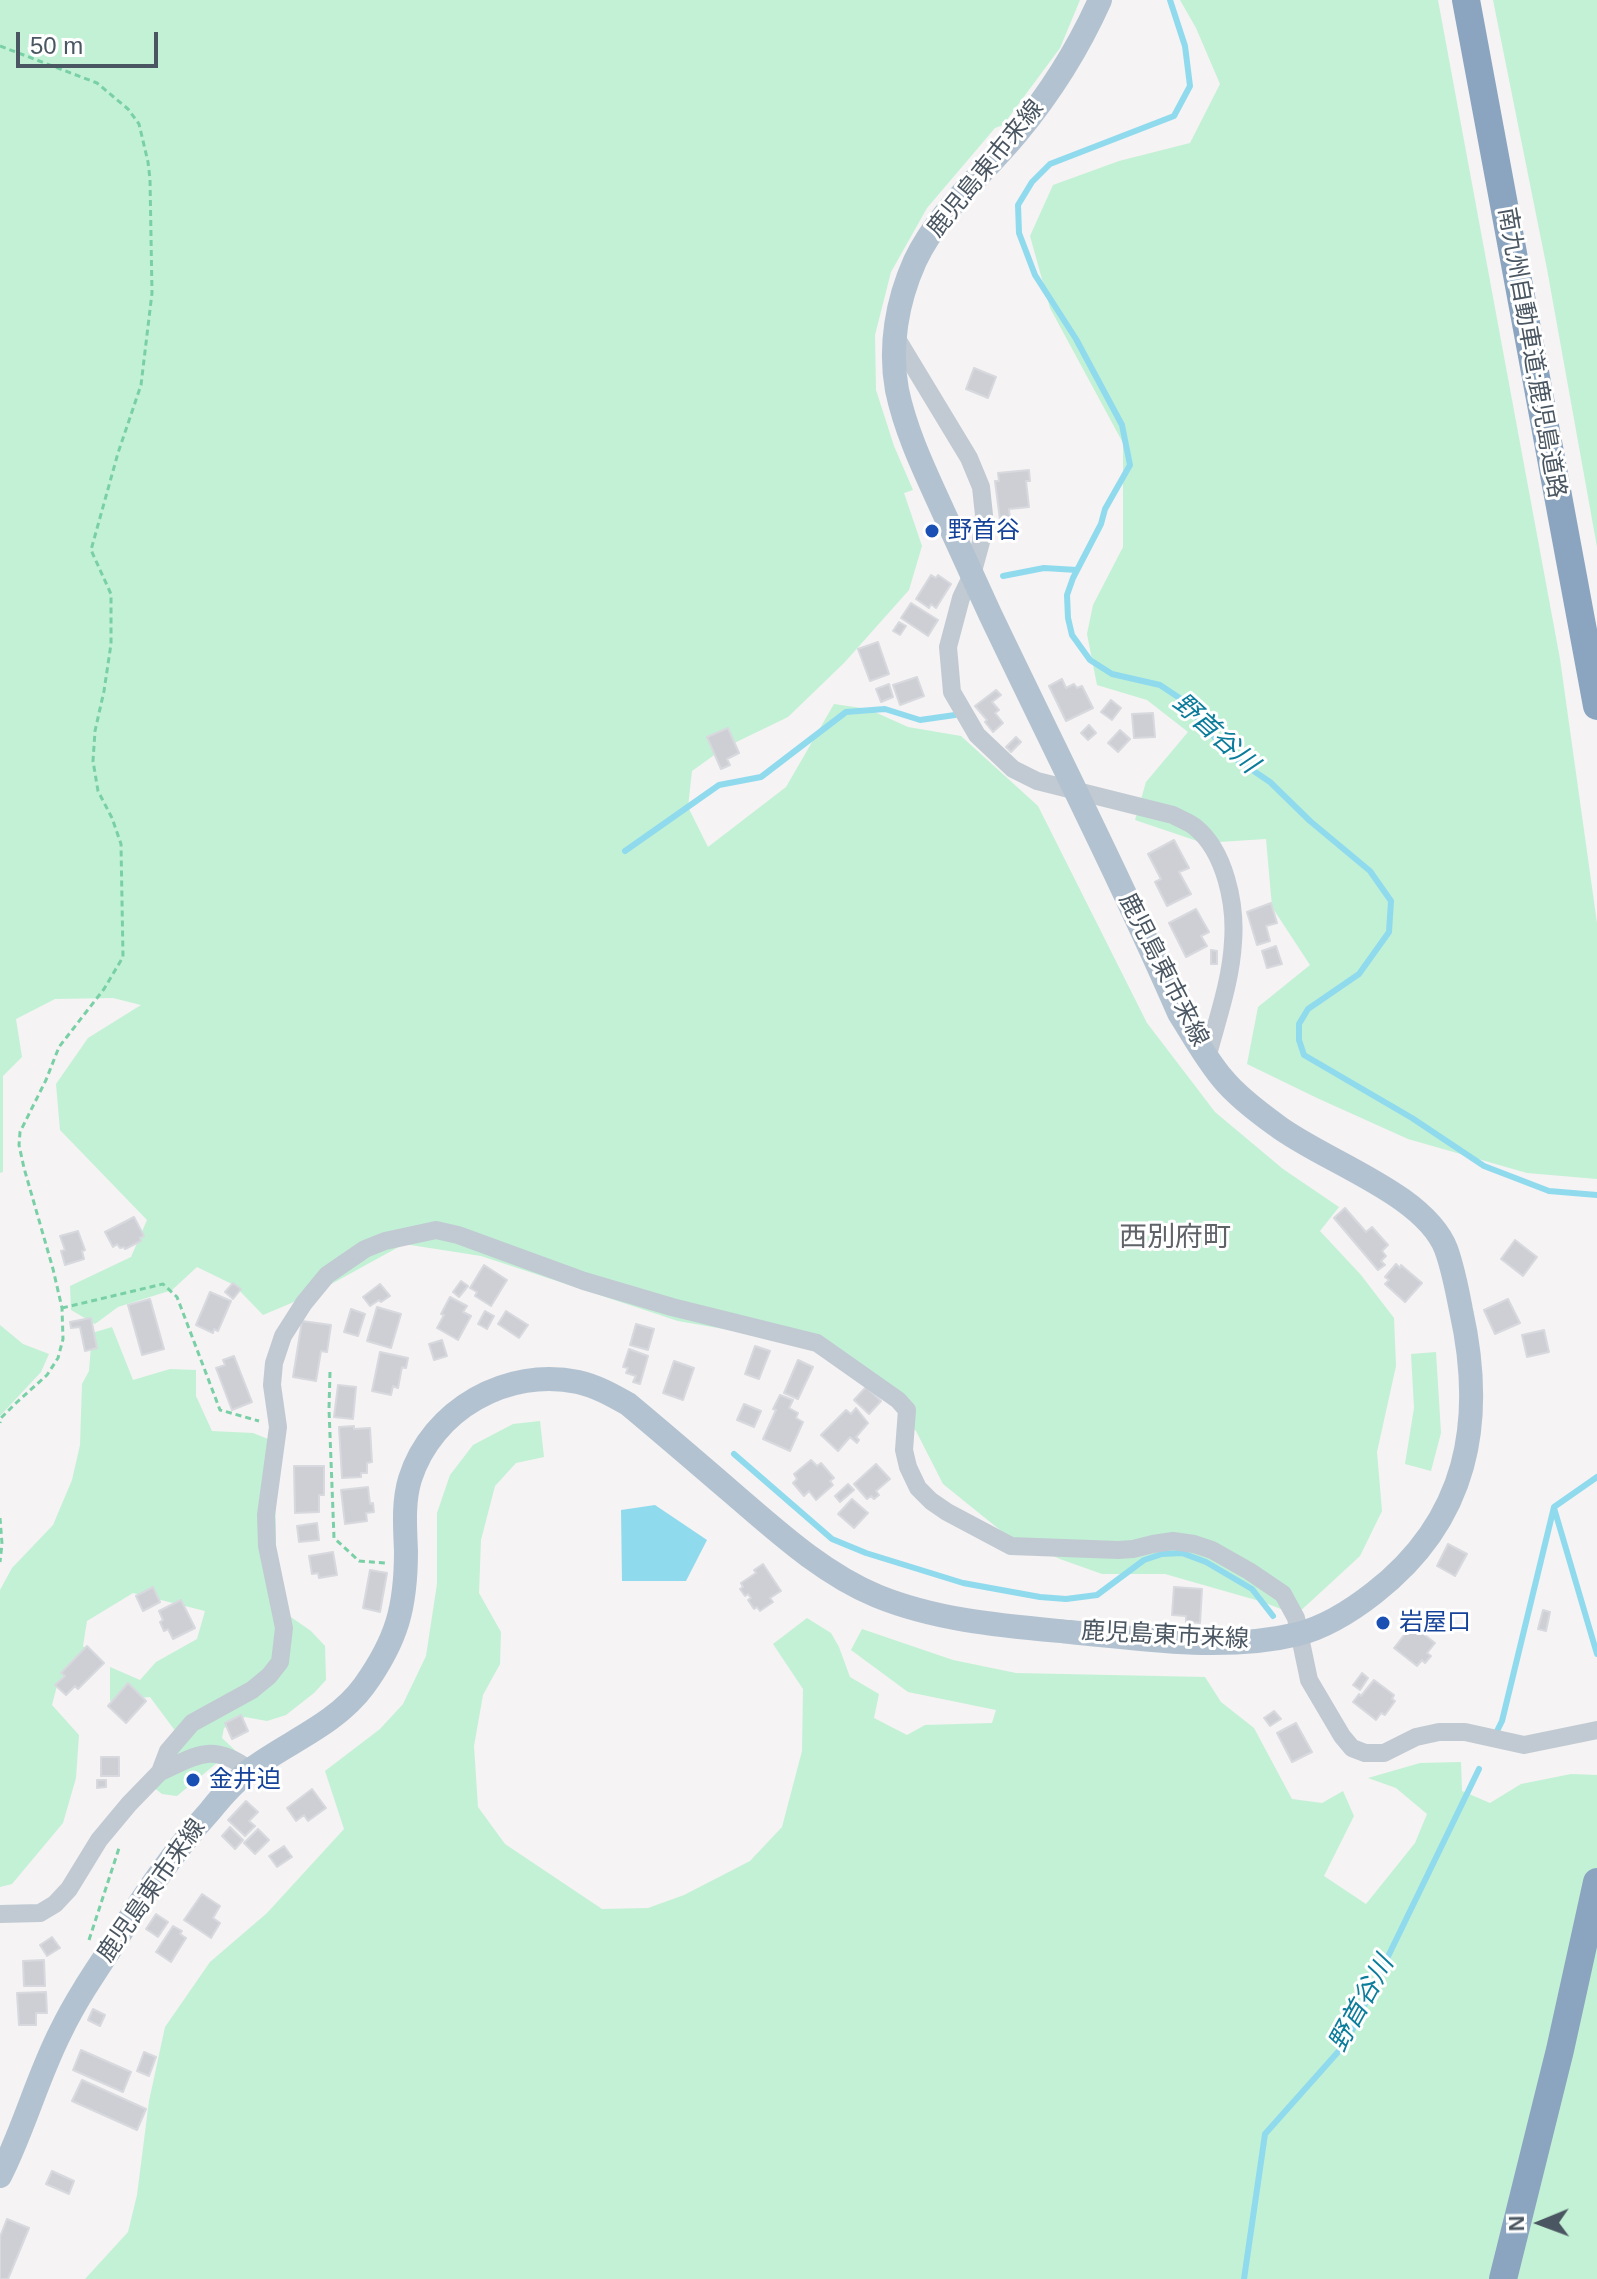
<!DOCTYPE html>
<meta charset="utf-8">
<style>
body{margin:0}
#map{position:relative;width:1597px;height:2279px;overflow:hidden;background:#f5f3f3;font-family:Helvetica,sans-serif}
canvas{display:block}
.north{position:absolute;left:1501px;top:2183px;width:80px;height:80px;-webkit-text-stroke:6px #fff;paint-order:stroke;rotate:269deg;font-size:22px;font-weight:700;line-height:32px;text-align:center;color:#4a5661}
.north::after{content:'';display:block;margin:auto;width:28px;height:36px;background:#4a5661;clip-path:polygon(50% 0,100% 100%,50% 72%,0 100%)}
.scale{position:absolute;left:16px;top:32px;width:142px;height:36px;box-sizing:border-box;border:4px solid #4a5661;border-top:0;padding-left:10px;font-size:24px;line-height:28px;white-space:nowrap;color:#4a5661;-webkit-text-stroke:6px #fff;paint-order:stroke}
</style>
<div id="map">
<canvas width="1597" height="2279"></canvas>
<div class="north">N</div>
<div class="scale">50 m</div>
</div>
<script>
const ctx = document.querySelector('canvas').getContext('2d');
ctx.lineJoin = 'round';
function fillPath(path, color) { ctx.fillStyle = color; ctx.fill(path, 'evenodd'); }
function stroke(path, color, width, dash) { ctx.strokeStyle = color; ctx.lineWidth = width; ctx.lineCap = dash ? 'butt' : 'round'; ctx.setLineDash(dash || []); ctx.stroke(path); }
function label(font, color, halo, rows, align = 'center') {
  ctx.font = font + ' Helvetica,"Noto Sans JP",sans-serif'; ctx.lineWidth = 6; ctx.setLineDash([]); ctx.textBaseline = 'middle'; ctx.strokeStyle = halo; ctx.fillStyle = color; for (const [text, x, y, turn = 0] of rows) {
    ctx.save(); ctx.translate(x, y); ctx.rotate((+turn || 0) * Math.PI / 180); ctx.textAlign = isNaN(turn) ? turn : align; if (halo) ctx.strokeText(text, 0, 0); ctx.fillText(text, 0, 0); ctx.restore();
  }
}
fillPath(new Path2D(`
 M0,0H1080L1060,48L1003,125L995,128L927,208L891,272L875,335L876,390L894,446L913,490L904,493L922,546L909,590L844,663L788,717L724,748L692,771L688,807L708,847L786,787L834,704L868,709L908,727L961,736L1038,806L1147,1023L1215,1112L1283,1169L1339,1207L1320,1231L1361,1275L1394,1318L1396,1366L1377,1452L1382,1511L1360,1556L1296,1615L1263,1602L1165,1574H1102L1060,1559L1005,1534L943,1484L916,1431L852,1361L786,1340L678,1321L481,1256L404,1244L315,1293L263,1315L234,1285L197,1267L172,1290L118,1307L95,1324L71,1310L70,1286L131,1257L147,1220L60,1130L56,1084L88,1038L141,1005L113,998L55,999L16,1019L22,1057L3,1076V1172L0,1173Z
 M1180,0H1438L1560,659L1597,923V1179L1527,1173L1408,1139L1317,1098L1247,1064L1258,1007L1310,965L1272,907L1266,839L1203,843L1135,820L1146,782L1188,732L1147,700L1097,685L1087,634L1093,605L1123,547V443L1050,308L1030,236L1053,185L1119,161L1190,143L1220,84L1196,28Z
 M1493,0H1597V547L1547,269Z
 M0,1325L23,1344L49,1354L41,1372L0,1416Z
 M112,1327L133,1380L170,1369L196,1370V1396L212,1431L253,1433L268,1439L275,1476L276,1540L270,1583L278,1608L311,1631L325,1646L326,1680L314,1693L286,1715L267,1721L245,1717L224,1728L222,1738L237,1752L218,1762L177,1796L162,1794L153,1787L176,1732L150,1697L110,1701V1667L140,1680L156,1662L197,1639L205,1611L133,1593L87,1621L83,1646L101,1665L84,1663L58,1682L52,1705L79,1735L76,1778L63,1823L12,1884L0,1887V1590L12,1568L53,1525L72,1480L80,1445L82,1384L89,1371L92,1333Z
 M1436,1352L1441,1433L1431,1471L1405,1464L1414,1408L1411,1354Z
 M540,1421L544,1457L516,1463L495,1486L481,1540L479,1593L501,1632L500,1664L483,1695L474,1746L478,1807L505,1844L602,1909L648,1908L684,1895L750,1861L782,1827L802,1751L803,1689L773,1644L807,1618L831,1633L839,1647L850,1677L879,1694L874,1718L907,1735L925,1725L992,1723L996,1710L908,1692L851,1650L862,1629L953,1660L1016,1673L1205,1677L1221,1702L1254,1728L1292,1799L1322,1803L1343,1791L1354,1816L1324,1876L1366,1904L1415,1843L1427,1814L1396,1788L1368,1778L1420,1763L1461,1762L1462,1791L1490,1803L1521,1784L1571,1774L1597,1775V2279H85L128,2232L137,2195L149,2101L165,2027L210,1962L267,1913L344,1829L325,1771L380,1729L403,1704L426,1656L437,1584V1513L450,1475L473,1445L513,1424Z`), '#c3f1d5');
fillPath(new Path2D(`
 M655,1505L707,1540L686,1581H622L621,1510Z`), '#90daee');
stroke(new Path2D(`
 M1170,0L1185,46L1190,86L1174,116L1050,164L1032,182L1018,205L1019,233L1035,275L1076,339L1122,425L1130,465L1105,509L1101,524L1073,578L1067,595L1068,618L1072,635L1090,660L1112,674L1160,685L1181,699L1230,755L1270,782L1310,821L1370,871L1391,901L1389,932L1359,974L1308,1009L1299,1024V1040L1304,1055L1412,1118L1484,1166L1549,1191L1597,1195
 M1003,576L1044,568L1077,570
 M625,851L719,785L761,777L846,712L885,709L920,720L955,715
 M734,1454L832,1539L866,1553L963,1583L1040,1597L1066,1599L1097,1595L1144,1560L1162,1554L1182,1553L1206,1562L1252,1589L1273,1616
 M1554,1508L1597,1654
 M1494,1737L1502,1721L1554,1507L1597,1477
 M1244,2279L1265,2134L1346,2043L1479,1769`), '#90daee', 6);
const building = new Path2D(`
 M974,368L996,377L988,398L966,389Z
 M1029,470L1030,481H1026L1029,507L1009,509L1010,519L1000,520L995,481H999L998,473Z
 M931,575L936,578L938,575L951,584L936,608L931,604L929,608L916,599Z
 M911,603L938,620L928,636L901,618Z
 M899,622L906,626L900,635L893,631Z
 M878,642L889,674L870,681L858,649Z
 M917,677L924,696L900,705L893,685Z
 M1062,679L1066,688L1074,684L1077,688L1082,686L1093,708L1066,721L1049,686Z
 M889,684L893,697L881,702L876,689Z
 M996,690L1001,695L992,702L999,710L995,713L1003,723L993,732L985,722L987,720L975,706Z
 M1111,700L1121,708L1112,720L1101,712Z
 M1153,713L1155,737L1134,738L1132,714Z
 M1089,725L1096,733L1088,740L1081,733Z
 M728,728L739,753L727,759L730,765L721,769L707,737Z
 M1120,730L1130,739L1118,752L1108,743Z
 M1016,737L1021,742L1011,752L1006,747Z
 M1174,840L1189,868L1179,872L1191,894L1167,906L1155,882L1161,879L1148,854Z
 M1271,903L1277,923L1266,926L1270,941L1257,945L1247,912Z
 M1196,909L1209,932L1201,936L1207,946L1186,957L1169,923Z
 M1276,946L1282,964L1267,968L1262,951Z
 M1211,950L1217,951V964H1211Z
 M1345,1208L1366,1232L1372,1227L1388,1245L1382,1251L1386,1256L1381,1261L1385,1265L1378,1270L1334,1218Z
 M134,1217L144,1236L140,1238L141,1241L125,1249L124,1247L120,1248L117,1244L113,1247L105,1232Z
 M78,1231L85,1250L82,1251L84,1259L65,1265L61,1251L65,1250L60,1236Z
 M1515,1240L1537,1257L1523,1276L1501,1259Z
 M1396,1264L1400,1268L1401,1265L1422,1283L1405,1302L1385,1284L1389,1280L1385,1277Z
 M484,1265L507,1280L491,1306L475,1296L477,1292L470,1288Z
 M461,1281L468,1286L459,1297L453,1292Z
 M233,1283L241,1289L233,1299L225,1292Z
 M380,1284L390,1296L381,1302L379,1300L370,1306L363,1297Z
 M210,1292L231,1301L218,1331L214,1329L213,1333L196,1325Z
 M450,1297L467,1306L463,1312L471,1316L458,1340L437,1328L444,1315L441,1314Z
 M150,1299L164,1349L142,1355L128,1305Z
 M1508,1299L1520,1323L1495,1334L1484,1310Z
 M377,1307L401,1314L391,1348L367,1341Z
 M351,1309L365,1314L358,1336L344,1332Z
 M485,1311L494,1316L487,1329L478,1324Z
 M506,1311L528,1325L519,1338L498,1324Z
 M91,1318L97,1348L85,1351L80,1327L71,1328L70,1322Z
 M302,1321L331,1325L327,1352L321,1351L316,1381L293,1377Z
 M636,1324L654,1329L648,1350L630,1345Z
 M1544,1330L1549,1352L1527,1357L1522,1335Z
 M442,1340L447,1356L434,1360L429,1344Z
 M755,1346L770,1351L759,1379L745,1374Z
 M629,1349L648,1356L640,1384L633,1382L636,1376L626,1373L628,1368L623,1367Z
 M380,1352L408,1358L406,1368L402,1367L398,1388L393,1386L391,1395L372,1391Z
 M234,1356L252,1402L232,1410L216,1368L225,1365L223,1360Z
 M798,1360L813,1367L798,1399L784,1393Z
 M674,1361L694,1368L683,1400L663,1393Z
 M338,1385L356,1387L353,1419L334,1417Z
 M866,1387L881,1401L869,1414L854,1400Z
 M780,1395L793,1400L789,1408L798,1413L796,1418L803,1422L790,1451L763,1439L776,1410L773,1409Z
 M744,1404L761,1411L754,1427L737,1420Z
 M856,1408L868,1423L856,1437L859,1440L857,1443L850,1437L838,1451L821,1435L846,1410L851,1414Z
 M354,1426V1429L370,1428L372,1462L367,1463V1473H361V1477L342,1478L339,1427Z
 M811,1460L817,1466L821,1463L834,1478L830,1481L833,1485L816,1500L809,1491L804,1496L793,1483L797,1479L794,1474Z
 M876,1464L890,1479L876,1491L879,1495L874,1499L871,1496L867,1499L854,1484Z
 M294,1466H324V1495H319V1512L295,1513Z
 M848,1484L854,1490L840,1502L835,1496Z
 M368,1487L370,1504L373,1503L374,1512L366,1513L367,1521L345,1524L341,1490Z
 M852,1499L868,1513L854,1528L838,1514Z
 M317,1523L319,1540L299,1542L297,1526Z
 M1448,1544L1467,1554L1455,1576L1437,1566Z
 M333,1552L337,1575L319,1578L318,1573L312,1574L309,1556Z
 M763,1564L781,1591L770,1598L773,1602L760,1611L757,1607L754,1609L748,1600L751,1598L748,1594L745,1596L740,1589L743,1587L741,1583L756,1573L754,1570Z
 M370,1570L387,1573L380,1612L363,1608Z
 M153,1587L160,1602L143,1611L136,1596Z
 M1174,1587L1202,1589L1200,1623L1186,1622V1616L1172,1615Z
 M181,1600L195,1628L173,1639L168,1629L164,1631L160,1622L163,1620L159,1611Z
 M1543,1610L1550,1612L1546,1631L1538,1629Z
 M1412,1625L1435,1643L1427,1653L1431,1656L1425,1663L1422,1660L1417,1666L1394,1648Z
 M87,1646L104,1663L78,1689L75,1686L66,1695L55,1685L65,1676L61,1673Z
 M1362,1673L1368,1678L1360,1690L1353,1685Z
 M1374,1680L1394,1695L1392,1699L1395,1701L1385,1715L1381,1713L1376,1720L1353,1702L1359,1694L1361,1696Z
 M128,1683L146,1701L126,1723L108,1706Z
 M1274,1711L1281,1719L1270,1726L1264,1718Z
 M241,1715L248,1731L232,1739L225,1723Z
 M1296,1723L1312,1752L1292,1762L1277,1733Z
 M101,1757H119V1776H101Z
 M97,1780H106V1787L97,1788Z
 M312,1789L326,1808L308,1821L304,1815L296,1821L287,1808Z
 M246,1801L258,1812L249,1821L255,1826L245,1836L228,1820Z
 M230,1827L243,1840L235,1849L222,1836Z
 M258,1829L269,1840L255,1854L244,1843Z
 M284,1846L292,1857L277,1867L269,1856Z
 M202,1894L220,1906L213,1918L220,1923L211,1938L184,1920Z
 M156,1914L168,1922L158,1937L146,1929Z
 M173,1926L182,1931L180,1934L186,1938L171,1962L156,1952Z
 M52,1937L60,1948L47,1956L40,1945Z
 M44,1960L45,1986H24L23,1961Z
 M46,1992L47,2013H36V2025H19L17,1993Z
 M93,2009L105,2015L100,2026L88,2020Z
 M81,2050L131,2072L123,2092L73,2070Z
 M144,2052L156,2057L149,2076L137,2071Z
 M82,2080L146,2109L137,2130L72,2101Z
 M52,2171L74,2181L69,2194L46,2184Z
 M7,2219L29,2228L8,2279H0V2237Z`);
fillPath(building, '#cdcfd5');
stroke(building, '#d7d9de', 2);
stroke(new Path2D(`
 M0,46L97,83L128,109L139,124L148,162L150,179L152,293L141,385L118,453L91,550L111,594V644L104,691L95,731L93,761L98,791L112,818L121,844L123,957L104,989L59,1047L46,1080L20,1132L19,1145L24,1168L53,1269L62,1308L63,1339L58,1358L47,1375L16,1403L1,1418L0,1423
 M62,1308L163,1284L177,1297L220,1410L259,1421
 M330,1372L329,1409L334,1538L359,1561L386,1563
 M0,1518L2,1544L0,1562
 M89,1940L120,1845`), '#7ad0a6', 3, [6, 4]);
stroke(new Path2D(`
 M894,334L969,458L981,487L984,515L981,542L972,575L961,598L948,647L952,692L977,735L1013,769L1037,781L1173,815C1180,819 1189,822 1195,827C1225,851 1236,904 1233,942C1231,981 1217,1020 1207,1058
 M160,1772C198,1755 212,1742 250,1770
 M0,1914L40,1913L55,1904L69,1889L99,1840L129,1804L160,1772L168,1751L192,1723L252,1690L269,1676L280,1662L284,1628L267,1546L266,1515L278,1427L272,1385L274,1363L283,1336L304,1303L327,1275L365,1249L385,1241L436,1230L458,1235L584,1281L672,1307L817,1343L898,1400L907,1410L904,1450L908,1467L918,1488L931,1501L947,1512L1011,1546L1118,1550L1133,1549L1153,1544L1173,1541L1194,1544L1212,1550L1249,1571L1283,1594L1296,1618L1309,1680L1342,1736L1352,1748L1365,1753H1384L1416,1737L1439,1732H1465L1524,1745L1597,1730`), '#c1cad2', 18);
stroke(new Path2D(`
 M0,2176C24,2129 37,2078 61,2031C75,2002 93,1975 111,1948C141,1900 172,1853 210,1811C222,1796 237,1779 253,1768C290,1741 336,1724 364,1686C397,1640 406,1607 406,1551C405,1527 403,1502 410,1479C432,1409 508,1367 578,1382C596,1386 612,1395 628,1404C664,1434 700,1465 736,1496C779,1533 824,1574 877,1596C938,1621 1006,1626 1070,1632C1145,1639 1224,1652 1298,1634C1326,1627 1351,1611 1374,1593C1468,1520 1486,1422 1461,1310C1457,1289 1453,1268 1446,1249C1424,1193 1323,1161 1276,1125C1258,1112 1237,1096 1223,1079C1206,1059 1193,1035 1179,1013C1120,878 1053,746 990,614C972,575 955,537 937,498C921,463 905,428 897,390C889,347 897,301 915,261C938,212 983,174 1017,133C1051,92 1078,49 1100,0`), '#b3c2d1', 24);
stroke(new Path2D(`
 M1466,0L1597,706
 M1503,2279L1560,2050L1597,1882`), '#8ba5c1', 28);
for (const [x, y, r, color] of [
 [932,531,8,"#1a4fb4"],
 [1383,1623,8,"#1a4fb4"],
 [193,1780,8,"#1a4fb4"]
]) { const dot = new Path2D(); dot.arc(x, y, r, 0, 2 * Math.PI); ctx.fillStyle = color; ctx.fill(dot); stroke(dot, '#fff', 3); }
label('24px', '#4a5661', '#fff', [
 ["鹿児島東市来線",986,169,-51],
 ["南九州自動車道;鹿児島道路",1531,353,80],
 ["鹿児島東市来線",1163,970,63],
 ["鹿児島東市来線",1165,1636,3],
 ["鹿児島東市来線",152,1891,-55]
]);
label('24px', '#164399', '#fff', [
 ["野首谷",948,531],
 ["岩屋口",1399,1623],
 ["金井迫",209,1780]
], 'left');
label('italic 26px', '#0c7c9b', '#fff', [
 ["野首谷川",1215,734,42],
 ["野首谷川",1362,2004,-61]
]);
label('28px', '#5f6368', '#fff', [
 ["西別府町",1175,1238]
]);
</script>
